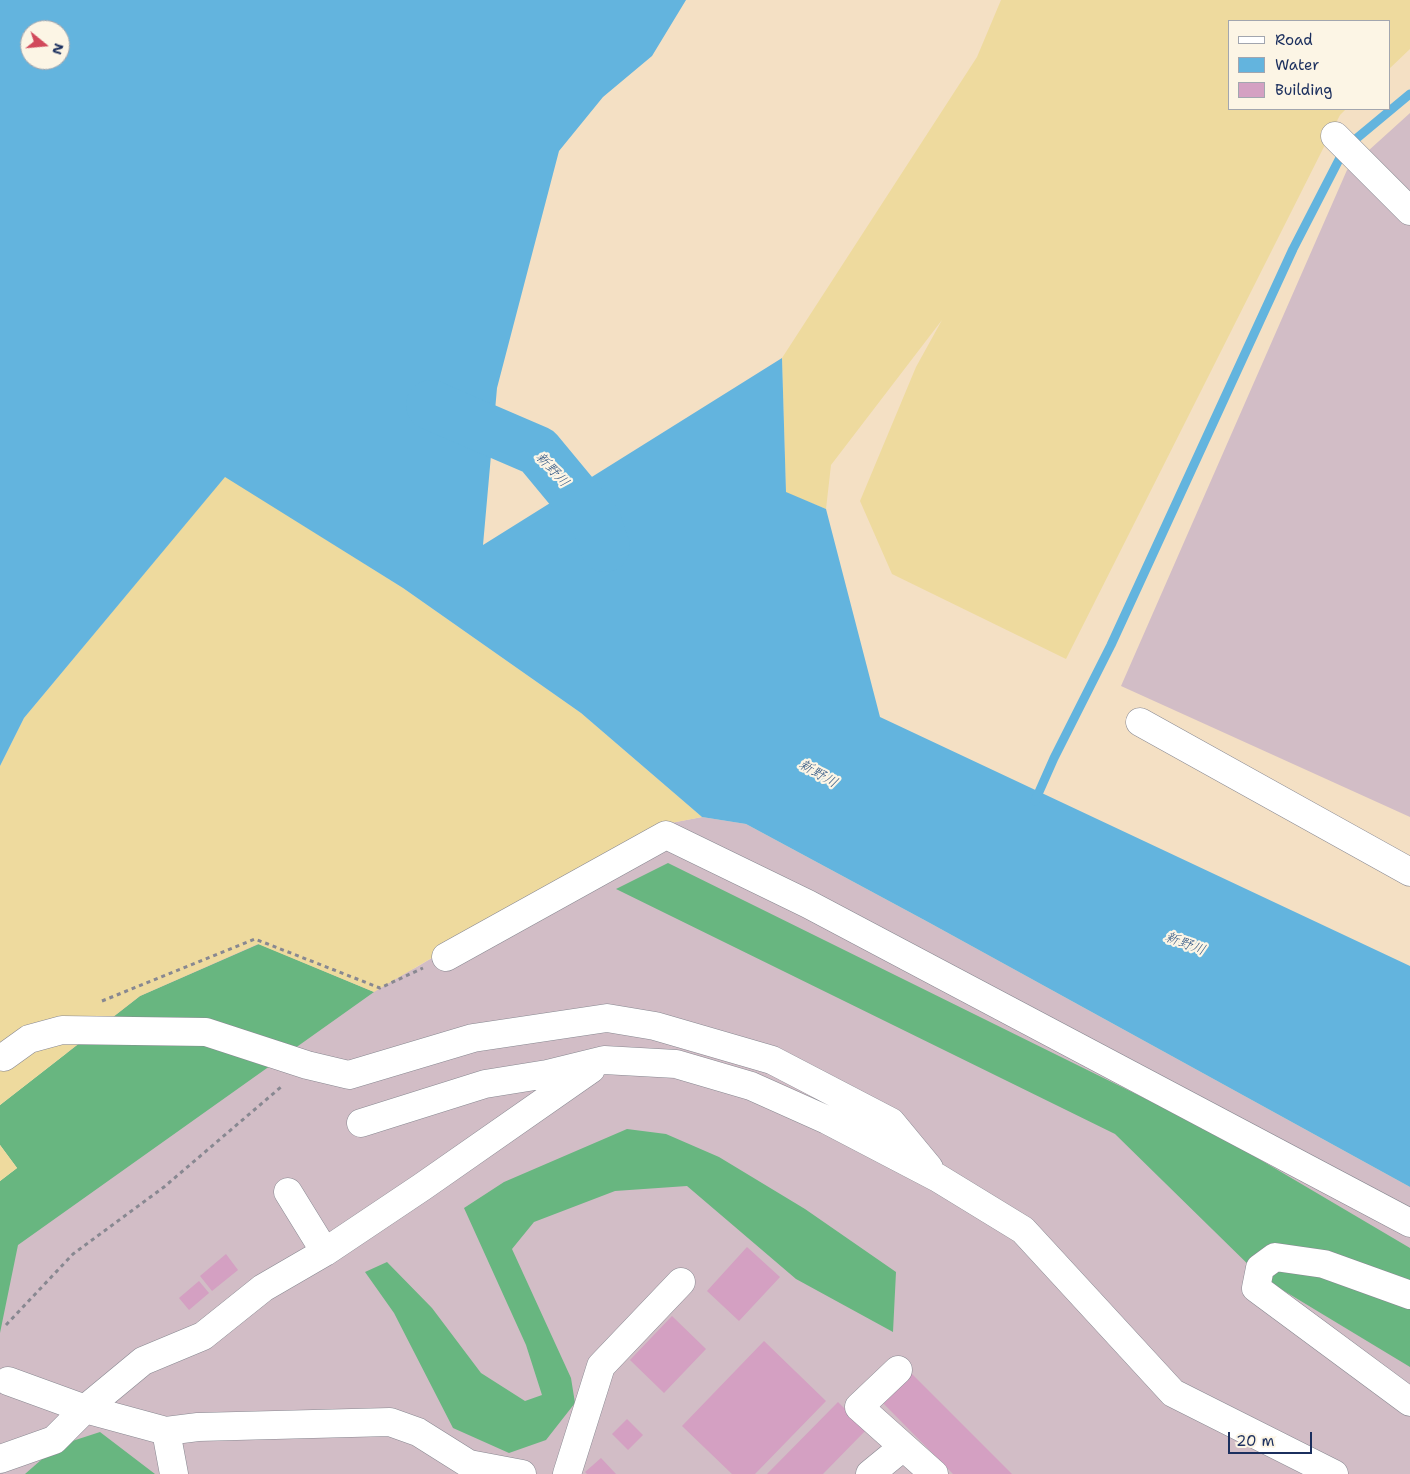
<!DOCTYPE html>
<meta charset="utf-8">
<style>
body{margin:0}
#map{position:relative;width:1410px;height:1474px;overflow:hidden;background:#f4e0c4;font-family:"Shantell Sans",sans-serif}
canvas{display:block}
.legend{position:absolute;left:1228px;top:20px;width:162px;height:90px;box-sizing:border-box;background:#fcf5e5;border:1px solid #a2a6af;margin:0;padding:6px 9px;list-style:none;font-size:15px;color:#1b2f5e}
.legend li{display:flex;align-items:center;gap:10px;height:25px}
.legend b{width:25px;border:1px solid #a2a6af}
.north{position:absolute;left:20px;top:20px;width:50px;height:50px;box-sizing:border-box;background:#fcf5e5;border:1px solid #a2a6af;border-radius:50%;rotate:107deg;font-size:14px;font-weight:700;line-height:20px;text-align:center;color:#1b2f5e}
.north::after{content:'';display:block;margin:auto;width:18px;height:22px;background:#d1495b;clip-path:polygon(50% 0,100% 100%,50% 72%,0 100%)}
.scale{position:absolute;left:1228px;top:1432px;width:84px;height:22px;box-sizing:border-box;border:2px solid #1b2f5e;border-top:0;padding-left:6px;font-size:15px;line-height:18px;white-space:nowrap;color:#1b2f5e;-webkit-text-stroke:4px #fcf5e5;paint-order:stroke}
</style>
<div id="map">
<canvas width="1410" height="1474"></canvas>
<ul class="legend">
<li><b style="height:6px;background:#fff"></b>Road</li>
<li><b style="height:14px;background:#63b4de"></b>Water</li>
<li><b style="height:14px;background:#d4a0c2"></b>Building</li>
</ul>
<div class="north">N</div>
<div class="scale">20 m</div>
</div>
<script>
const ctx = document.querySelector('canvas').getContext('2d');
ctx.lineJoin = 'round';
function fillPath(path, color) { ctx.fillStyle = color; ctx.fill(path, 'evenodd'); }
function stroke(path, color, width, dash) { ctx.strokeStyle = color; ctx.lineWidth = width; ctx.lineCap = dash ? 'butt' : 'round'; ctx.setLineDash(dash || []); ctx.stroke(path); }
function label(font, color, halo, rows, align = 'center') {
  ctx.font = font + ' "Shantell Sans","Klee One",sans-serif'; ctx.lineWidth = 4.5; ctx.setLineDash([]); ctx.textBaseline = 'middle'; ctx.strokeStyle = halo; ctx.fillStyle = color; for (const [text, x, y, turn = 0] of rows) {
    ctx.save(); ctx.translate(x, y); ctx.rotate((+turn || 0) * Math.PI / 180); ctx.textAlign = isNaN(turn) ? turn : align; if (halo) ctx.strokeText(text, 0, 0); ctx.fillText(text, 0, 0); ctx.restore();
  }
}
fillPath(new Path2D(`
 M1410,113V817L1121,686L1347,170Z
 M702,817L746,824L928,922L1410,1187V1474H0V1251L127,1161L41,1007L251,926L379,984L415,968L655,826Z`), '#d2bdc6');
fillPath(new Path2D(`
 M668,863L1215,1133L1410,1248V1367L1261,1277L1115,1134L616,889Z
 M259,944L374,992L18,1245L0,1333V1181L17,1168L0,1145V1105L140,996Z
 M627,1129L666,1134L719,1157L805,1209L896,1272L893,1332L796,1279L687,1186L615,1191L534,1222L512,1249L571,1378L575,1403L546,1440L509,1453L453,1428L394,1313L365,1272L387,1262L432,1308L481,1373L525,1401L542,1395L526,1345L464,1208L504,1182Z
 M100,1432L155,1474H25L57,1446Z`), '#68b680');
fillPath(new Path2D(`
 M1001,0H1410V49L1389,69V21H1229V109H1346L1340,115L1066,659L892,574L860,501L916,367L942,320L831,465L826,509L786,493L782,358L977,57Z
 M225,476L403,588L581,713L702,817L655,826L374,992L258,944L140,996L0,1105V766L24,718Z
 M0,1145L17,1168L0,1181Z`), '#eeda9e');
fillPath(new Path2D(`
 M0,0H686L652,56L603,97L559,151L497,388L483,545L782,358L786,492L826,509L880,717L1410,966V1187L928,922L746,824L702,817L581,713L403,588L225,477L24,718L0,766ZM30,30H60V60H30Z`), '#63b4de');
stroke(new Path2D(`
 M1035,801L1054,758L1111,645L1293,249L1345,148L1410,94`), '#63b4de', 9);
stroke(new Path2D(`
 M431,405L538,451L596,521L605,547`), '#63b4de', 50);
fillPath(new Path2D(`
 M747,1247L780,1277L739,1321L707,1291Z
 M226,1254L238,1270L212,1291L200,1276Z
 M199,1281L209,1293L189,1310L179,1298Z
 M672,1316L706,1349L664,1393L630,1360Z
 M764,1341L826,1401L755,1474H732L682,1426Z
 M911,1373L1012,1474H953L882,1402Z
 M838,1402L866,1430L823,1474H767Z
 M627,1419L643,1435L628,1450L612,1434Z
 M601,1458L616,1474H587L585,1472Z`), '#d4a0c2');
const minor = new Path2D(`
 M1335,136L1410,211
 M1140,722L1410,872
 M446,957L666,835L808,904L1410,1223
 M4,1057L29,1039L62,1030L206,1032L307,1065L349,1075L473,1038L607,1018L655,1026L772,1060L891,1122L929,1168
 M361,1123L485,1084L547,1074L604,1060L676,1064L751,1086L827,1120L938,1178L1023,1230L1173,1393L1334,1474
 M288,1192L325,1252
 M1410,1295L1324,1264L1275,1257L1260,1268L1256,1288L1410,1402
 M898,1370L859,1407L934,1474
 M8,1381L85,1409L166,1431L174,1474
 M166,1431L198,1427L390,1422L418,1432L469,1464L522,1474
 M0,1459L54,1440L85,1409L143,1361L203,1336L263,1288L325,1252L422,1187L591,1069
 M567,1474L601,1366L681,1282
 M870,1474L903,1447`);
stroke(minor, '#888891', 29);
stroke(new Path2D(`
 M102,1001L255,939L380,988L423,968
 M6,1325L73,1254L164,1187L281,1087`), '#888891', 3, [4, 4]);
stroke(minor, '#fff', 28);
label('italic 14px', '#315784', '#fcf5e5', [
 ["新野川",552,470,47],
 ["新野川",818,774,30],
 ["新野川",1185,944,21]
]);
</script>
